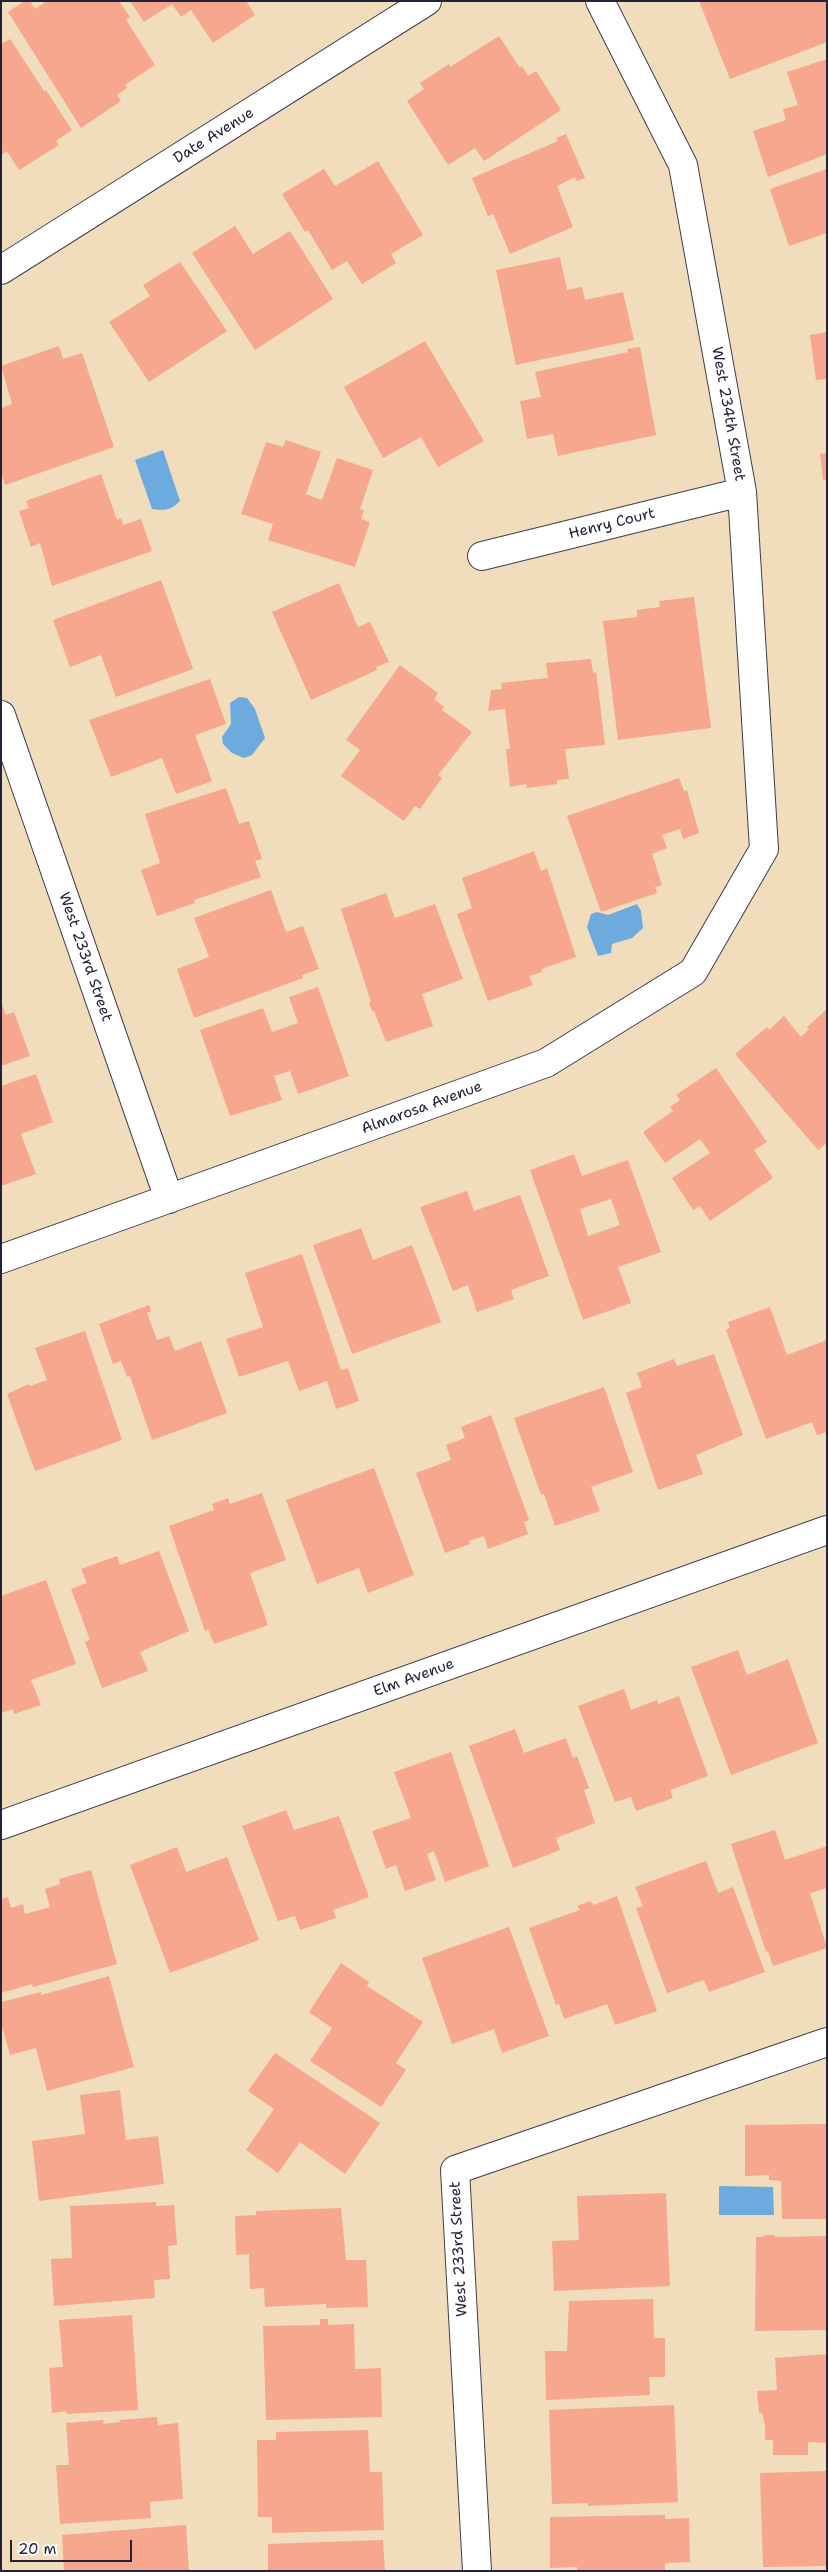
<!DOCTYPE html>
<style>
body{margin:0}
#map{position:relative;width:828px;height:2572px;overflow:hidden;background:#f1dcbb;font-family:"Shantell Sans",sans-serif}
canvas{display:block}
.frame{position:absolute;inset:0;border:2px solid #22223b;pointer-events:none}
.scale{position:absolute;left:10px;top:2540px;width:122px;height:22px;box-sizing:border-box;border:2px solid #22223b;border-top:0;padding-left:6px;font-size:15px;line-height:18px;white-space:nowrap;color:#22223b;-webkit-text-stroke:4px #fff;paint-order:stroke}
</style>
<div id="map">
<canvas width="828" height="2572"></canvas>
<div class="frame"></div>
<div class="scale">20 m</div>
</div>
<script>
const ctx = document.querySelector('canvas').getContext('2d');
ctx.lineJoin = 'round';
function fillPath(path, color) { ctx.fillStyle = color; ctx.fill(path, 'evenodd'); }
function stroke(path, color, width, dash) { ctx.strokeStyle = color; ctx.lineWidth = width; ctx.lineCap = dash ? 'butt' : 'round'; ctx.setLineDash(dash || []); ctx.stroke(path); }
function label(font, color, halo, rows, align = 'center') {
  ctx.font = font + ' "Shantell Sans",sans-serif'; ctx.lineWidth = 4; ctx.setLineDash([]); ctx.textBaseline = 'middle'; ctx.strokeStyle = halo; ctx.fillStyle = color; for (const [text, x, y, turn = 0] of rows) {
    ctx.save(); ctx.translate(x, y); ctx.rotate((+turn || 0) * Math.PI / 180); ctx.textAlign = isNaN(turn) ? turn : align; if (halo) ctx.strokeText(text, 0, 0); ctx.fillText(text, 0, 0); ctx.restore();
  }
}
fillPath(new Path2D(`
 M163,450L180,501C171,510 165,511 152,509L135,460Z
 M239,697L247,698L255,709L265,738L252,755L244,758L232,753L223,744L222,737L231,724L230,703Z
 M637,904L641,911L643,928L632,938L612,944L611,953L598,956L587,927L591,914L597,912L608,915Z
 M719,2186L773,2187L774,2215H719Z`), '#6dabdf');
fillPath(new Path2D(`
 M25,1H30L35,9L47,1H119L130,17L126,20L155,65L125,85L127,88L117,95L121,101L81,128L8,12Z
 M130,1H246L255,15L213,43L191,10L181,17L172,4L144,22Z
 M699,1H827V42L730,79Z
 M499,36L520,68L522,66L528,76L536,71L561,110L484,161L475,148L448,165L407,101L424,89L420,83L449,64L450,67Z
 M10,39L44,91L46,90L72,130L56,141L59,145L19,170L7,151L1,155V44Z
 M827,59V154L768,177L753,131L786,120L783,109L798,105L787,72Z
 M566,134L585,178L577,181L575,177L557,186L573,227L510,254L493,214L488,216L472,178L558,141L556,138Z
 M378,161L423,235L391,254L396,263L362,284L347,261L332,270L308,230L305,232L282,194L324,169L335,186Z
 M827,169V233L789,246L770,189Z
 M235,226L253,254L290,231L333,299L255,350L192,253Z
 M560,257L567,290L582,287L585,300L623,292L634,340L516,365L496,270Z
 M180,262L227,331L149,382L109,322L150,296L143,285Z
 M827,332V379L816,380L810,335Z
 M425,341L484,441L438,467L421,437L383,458L344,387Z
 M59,346L63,359L82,353L114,447L5,485L1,473V408L12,404L1,366Z
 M640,347L656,435L558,456L553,434L527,439L520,401L541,397L535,372L628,352L627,349Z
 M286,440L321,452L306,494L322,500L337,458L373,470L360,509L364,510L361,519L370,522L355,567L268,540L273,524L241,514L266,442L283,447Z
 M827,453V479L823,480L820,454Z
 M101,474L117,520L121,518L123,525L141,519L152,551L52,586L40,543L31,547L19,511L29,508L26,501Z
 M161,580L193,669L116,697L101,655L70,667L53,620Z
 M339,583L358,627L370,622L389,662L376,667L377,670L311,700L272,612Z
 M694,597L711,728L618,740L603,621L637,617V610L660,607L659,601Z
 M591,659L593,673L596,672L605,745L565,749L569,779L557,780V784L527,788L526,784L510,787L506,749H510L505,709L488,711L491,690L502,689L501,683L548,678L546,663Z
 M400,665L438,693L434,699L444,707L442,710L472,732L438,775L442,778L420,809L415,806L404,821L341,776L360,750L346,740Z
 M210,679L226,724L195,735L212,781L176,794L162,758L111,777L89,720Z
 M679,778L684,791L687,790L699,833L683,839L680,829L662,835L667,848L652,854L662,885L655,887L657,893L601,912L567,816Z
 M226,788L239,824L249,821L262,859L255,861L261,877L194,900L195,903L157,916L141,870L160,863L145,814Z
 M534,851L541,871L547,868L576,957L541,969L542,972L529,976L533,985L488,1001L457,914L472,908L462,878Z
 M271,890L286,932L303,926L319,969L302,975L303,978L194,1018L177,969L209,957L194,918Z
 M386,893L395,918L435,904L463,979L422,994L433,1026L386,1042L374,1011H372L369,1003L371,1002L341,909Z
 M318,987L349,1076L298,1094L290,1071L274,1076L282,1100L230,1116L200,1030L263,1008L272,1032L298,1023L289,997Z
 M1,1002L6,1015L14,1012L30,1056L1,1066Z
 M827,1009V1143L818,1150L735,1054L767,1027L769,1030L784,1016L801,1037L809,1029L807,1027Z
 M716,1068L767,1142L754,1150L773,1178L710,1221L700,1206L693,1210L672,1178L710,1153L700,1139L665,1163L643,1132L673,1111L670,1107L680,1100L676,1095Z
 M36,1074L53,1122L21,1134L36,1174L1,1186V1086Z
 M574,1154L582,1176L628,1160L661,1252L618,1267L631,1303L583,1320L530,1170ZM611,1199L620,1225L588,1236L580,1209Z
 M467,1191L474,1211L520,1195L549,1276L511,1290L514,1299L477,1312L468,1285L453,1291L420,1207Z
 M361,1228L373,1260L412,1245L441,1322L352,1354L313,1245Z
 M302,1254L341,1370L348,1368L359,1401L336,1409L327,1381L299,1391L288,1361L239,1377L226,1339L263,1327L245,1273Z
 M149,1305L151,1311L147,1313L157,1340L169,1336L175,1351L201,1341L227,1413L152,1440L130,1376L127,1377L121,1361L113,1364L99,1324Z
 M770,1307L787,1355L827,1340V1432L817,1435L812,1422L766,1439L726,1330L730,1328L728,1322Z
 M85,1331L122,1440L35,1471L7,1394L29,1384L30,1386L47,1380L35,1348Z
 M714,1354L743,1435L696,1455L703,1474L658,1490L626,1393L642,1387L637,1373L674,1359L677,1366Z
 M604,1387L633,1472L591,1487L600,1511L555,1526L544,1494L541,1495L514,1418Z
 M491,1415L529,1520L524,1522L528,1534L488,1549L484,1536L469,1541L470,1544L445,1553L416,1473L451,1460L446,1445L465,1438L461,1427Z
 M374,1468L414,1575L368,1593L359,1568L317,1584L286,1500Z
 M262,1493L286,1560L250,1573L268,1625L214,1644L208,1629L205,1631L169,1526L214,1510L212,1504L228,1498L230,1504Z
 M159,1551L189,1631L140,1652L148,1671L102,1688L85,1642L90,1640L71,1589L87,1583L81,1569L117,1556L120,1565Z
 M46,1580L76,1664L31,1680L41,1705L14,1714L13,1709L1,1713V1596Z
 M738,1650L747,1675L788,1659L818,1743L731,1775L691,1667Z
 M624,1689L631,1710L657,1700L658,1704L679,1696L708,1776L670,1790L673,1798L636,1811L631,1797L615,1802L578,1706Z
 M515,1729L524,1753L566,1738L573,1758L577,1756L589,1788L584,1790L595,1823L556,1838L560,1850L513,1868L469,1746Z
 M451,1752L489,1866L445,1882L434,1851L427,1854L436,1880L405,1891L396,1865L386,1869L372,1831L411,1818L394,1772Z
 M286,1810L294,1830L339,1816L369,1897L333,1910L336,1918L300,1930L295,1916L278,1921L242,1826Z
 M775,1830L785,1860L827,1846V1888L810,1893L827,1948L773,1966L768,1951L766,1952L731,1844Z
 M177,1847L186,1872L227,1857L259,1940L170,1973L130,1865Z
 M706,1861L718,1893L733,1887L765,1972L709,1992L704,1980L667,1993L636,1908L643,1906L635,1887Z
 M91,1870L117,1964L33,1987L32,1984L1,1993V1899L8,1897L11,1908L23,1904L25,1914L50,1907L45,1889L60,1884L59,1879Z
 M617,1896L657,2011L615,2025L607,2004L564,2019L559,2004L556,2005L529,1928L580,1910L577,1906L590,1901L594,1905Z
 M509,1927L549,2036L502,2053L494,2029L452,2044L422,1958Z
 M341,1963L369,1982L367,1986L423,2022L396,2063L406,2070L381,2107L310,2061L332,2028L309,2012Z
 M109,1976L134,2067L47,2091L36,2048L10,2055L1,2023V2002L41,1992V1995Z
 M275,2053L380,2123L345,2174L300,2142L278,2173L246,2150L274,2109L248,2091Z
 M120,2090L126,2140L158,2136L164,2184L39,2201L32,2141L85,2134L80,2095Z
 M827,2124V2219H782L781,2181L769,2180V2175L745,2176V2125Z
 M666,2193L670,2286L554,2291L552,2241L579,2240L577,2196Z
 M156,2202V2206L174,2205L177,2245L168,2246L170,2279L154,2280L155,2298L54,2306L51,2259L72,2258L70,2206Z
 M341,2208L346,2260H366L368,2307L326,2308V2304L265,2307L264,2288L250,2289L249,2254L236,2255L235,2216L256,2215V2211Z
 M764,2235H775V2237L827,2236V2330L755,2331L756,2237H763Z
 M653,2299L654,2338H665V2377H649L650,2395L546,2400L545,2351H567L569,2301Z
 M132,2315L138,2410L67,2414L66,2411L52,2413L49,2368L63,2367L59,2320Z
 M320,2319H328V2325L354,2324L355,2369L381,2368L382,2417L266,2420L263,2326L320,2325Z
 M827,2354V2443L808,2442V2455H773V2440H765V2425L762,2413H759L757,2391L777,2390L775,2358Z
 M674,2405L678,2502L588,2506V2503L552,2504L549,2410Z
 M157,2417L158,2425L178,2423L183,2499L150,2502L151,2518L60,2524L56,2465H69L66,2423L104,2420L103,2424L120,2422V2420Z
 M368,2430L370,2472H382L384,2530L272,2533V2517H258L257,2440H276V2432Z
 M827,2471V2566L763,2567L760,2473Z
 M665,2515V2519L689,2518L690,2562L665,2563V2571H577V2567L550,2568V2517Z
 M186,2525L189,2571H64L62,2535Z
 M383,2540L385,2571H268V2544Z`), '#f6a78e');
const street = new Path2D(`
 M1,270L427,1
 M482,556L742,492
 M1,715L169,1199
 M1,1259L546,1063L693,972L764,849L742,492L683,165L600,1
 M1,1825L827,1530
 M477,2571L455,2170L827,2042`);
stroke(street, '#413e4e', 30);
stroke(street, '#fff', 28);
label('15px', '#22223b', '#fff', [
 ["Date Avenue",214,136,-32],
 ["West 234th Street",728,414,80],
 ["Henry Court",612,524,-14],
 ["West 233rd Street",85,957,71],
 ["Almarosa Avenue",422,1108,-20],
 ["Elm Avenue",414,1678,-20],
 ["West 233rd Street",459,2249,-93]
]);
</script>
